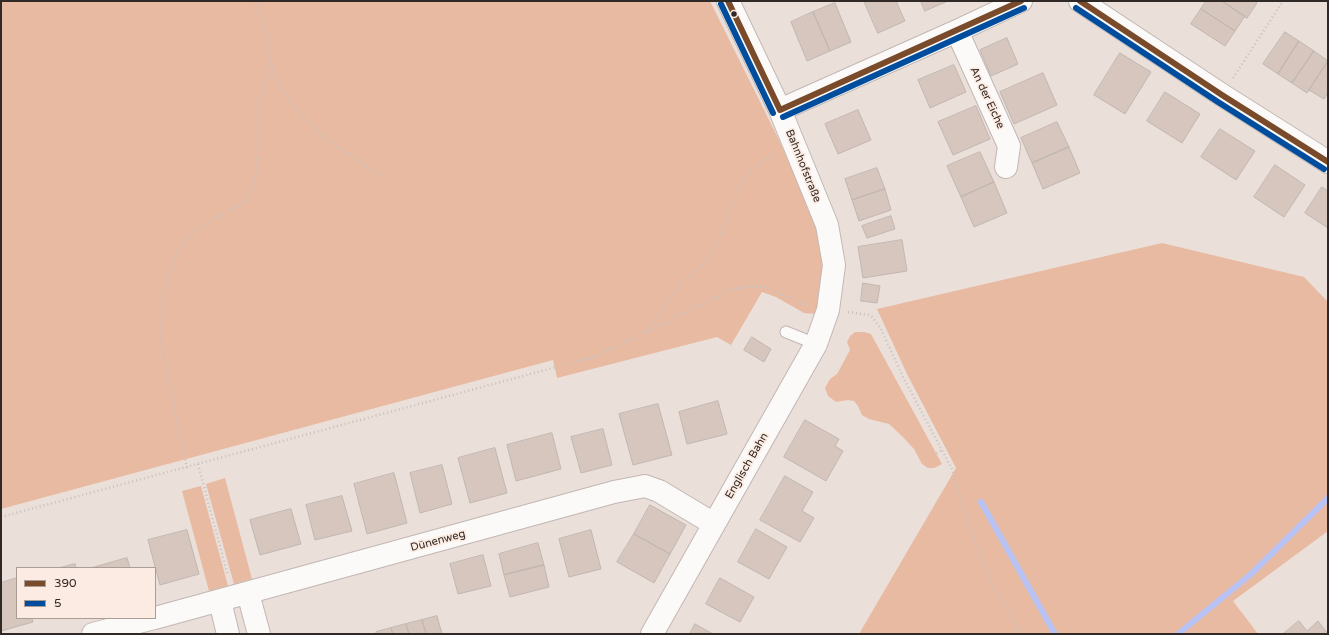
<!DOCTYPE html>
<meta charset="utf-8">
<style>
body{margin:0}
#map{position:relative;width:1329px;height:635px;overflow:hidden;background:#ebdfd9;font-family:"Varela Round",sans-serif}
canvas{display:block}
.frame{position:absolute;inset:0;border:2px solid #302925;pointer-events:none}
.legend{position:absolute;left:16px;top:567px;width:140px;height:52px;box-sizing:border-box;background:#fcebe2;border:1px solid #aa9d96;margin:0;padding:5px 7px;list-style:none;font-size:12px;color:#302925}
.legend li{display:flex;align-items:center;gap:8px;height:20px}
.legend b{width:20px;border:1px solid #aa9d96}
</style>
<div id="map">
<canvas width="1329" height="635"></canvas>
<div class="frame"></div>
<ul class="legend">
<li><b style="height:5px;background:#7a4b2a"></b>390</li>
<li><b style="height:5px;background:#004d9e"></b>5</li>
</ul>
</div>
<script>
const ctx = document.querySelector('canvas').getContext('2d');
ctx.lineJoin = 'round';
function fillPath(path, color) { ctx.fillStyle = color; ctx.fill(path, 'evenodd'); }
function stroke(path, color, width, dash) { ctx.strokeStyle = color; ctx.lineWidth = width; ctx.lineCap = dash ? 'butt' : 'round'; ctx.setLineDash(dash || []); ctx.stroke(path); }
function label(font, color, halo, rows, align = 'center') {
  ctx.font = font + ' "Varela Round",sans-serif'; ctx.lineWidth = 3.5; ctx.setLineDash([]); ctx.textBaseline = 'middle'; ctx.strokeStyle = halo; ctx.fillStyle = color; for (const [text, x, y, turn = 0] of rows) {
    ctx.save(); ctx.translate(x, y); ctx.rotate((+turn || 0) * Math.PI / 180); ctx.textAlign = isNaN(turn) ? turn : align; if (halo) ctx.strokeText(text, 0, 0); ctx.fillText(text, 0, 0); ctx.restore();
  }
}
fillPath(new Path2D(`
 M1,1H710L779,140L816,225L823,262L821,289L815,314L804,313L776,297L762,292L731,345L717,337L557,378L553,360L1,509Z
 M1162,243L1304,277L1328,302V531L1233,601L1258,634H859L956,468L907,374L877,309Z
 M855,332H864L871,334L942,464L934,468H928L922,464L914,449L902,436L889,424L869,419L862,415L858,406L854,401L848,400L836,402L828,396L825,388L830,379L837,374L850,350L847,342L850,336Z
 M225,478L252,579L234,584L206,484Z
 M201,486L228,586L209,591L182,491Z`), '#e8baa2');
stroke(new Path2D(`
 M981,502L1055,634
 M1178,634L1251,574L1328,498`), '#b8c2f4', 6);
const building = new Path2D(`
 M864,1H896L905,21L878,33Z
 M921,1H948L925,11Z
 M1206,1H1222L1245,16L1235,31L1201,9Z
 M1222,1H1254L1257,3L1247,18Z
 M835,3L851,42L830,51L813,12Z
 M1201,9L1235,31L1225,46L1191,24Z
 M813,12L830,51L807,61L791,22Z
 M1285,32L1299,41L1278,74L1263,64Z
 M1007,38L1018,64L991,76L980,50Z
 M1299,41L1314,51L1292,83L1278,74Z
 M1314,51L1328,61L1307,93L1292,83Z
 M1120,53L1151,72L1125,114L1094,95Z
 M1328,61V93L1324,99L1309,90Z
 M954,65L966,92L930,108L918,80Z
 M1043,73L1057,105L1014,124L1000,92Z
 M1165,92L1200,114L1182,143L1147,121Z
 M976,106L990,139L953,155L938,122Z
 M858,110L871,140L838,154L825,124Z
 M1057,122L1069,147L1032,163L1021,138Z
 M1220,129L1255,151L1236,180L1201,157Z
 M1069,147L1080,173L1043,189L1032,163Z
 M980,152L994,182L961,197L947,166Z
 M1275,165L1305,185L1284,217L1254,197Z
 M877,168L885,189L852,200L845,179Z
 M994,182L1007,213L974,227L961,197Z
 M1322,187L1328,191V228L1305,213Z
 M885,189L891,210L859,221L852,200Z
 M891,216L895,229L867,238L862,226Z
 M902,240L907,271L863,278L858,247Z
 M863,283L880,286L877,303L861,301Z
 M752,337L771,349L764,362L744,350Z
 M718,401L727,434L687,444L679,412Z
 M658,404L672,455L633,465L619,414Z
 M805,420L839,439L835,446L843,451L826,481L784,457Z
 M603,429L612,465L581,473L571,437Z
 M552,433L561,469L516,481L507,445Z
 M495,448L507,493L470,503L458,458Z
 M442,465L452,504L420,513L410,473Z
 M394,473L407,523L367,534L354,484Z
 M785,476L813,492L802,511L814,518L800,542L760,520Z
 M342,496L352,531L315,540L306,505Z
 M650,505L686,525L670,554L634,534Z
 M291,509L301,544L260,555L250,520Z
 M756,529L787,547L769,579L738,562Z
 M187,530L199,574L160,585L148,540Z
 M591,530L601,569L569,577L559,539Z
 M634,534L670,554L654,583L617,562Z
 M538,543L544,565L504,575L499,554Z
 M483,555L491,586L458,594L450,564Z
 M127,558L130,568H91Z
 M75,564L76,568H59Z
 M544,565L549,587L510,597L504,575Z
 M17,578V618H32L33,622L1,631V583Z
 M720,578L754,597L740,622L706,604Z
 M437,616L442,634H426L422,620Z
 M422,620L426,634H409L406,624Z
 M1299,621L1307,631L1318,621L1328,634H1283Z
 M406,624L409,634H393L391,628Z
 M695,624L713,634H690Z
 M391,628L393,634H376V632Z`);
fillPath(building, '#d6c6bd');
stroke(building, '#c0b7b2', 1);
const service = new Path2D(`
 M786,332L816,344`);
const minor = new Path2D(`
 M1080,1L1222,95L1328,162
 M957,31L1009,146L1006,167
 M780,110L957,31L1021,1
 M248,593L259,634
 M220,601L228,634
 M155,618L614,492L645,486L659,491L714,524
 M93,634L154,618
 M652,634L816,344L828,310L834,265L827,225L780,110L728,1`);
stroke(service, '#c1b7b3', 13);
stroke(minor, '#c1b7b3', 24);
stroke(new Path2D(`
 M256,1L267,37L270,62L281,89L300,114L327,139L381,177
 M1233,78L1283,1
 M848,312L869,315L872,317L881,329L903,377L952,469L968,523L995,590L1022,634
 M648,331L680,285L714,252L741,183L750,172L775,152
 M933,455L942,450
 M198,464L228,576
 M187,468L166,367L160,330L167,279L179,248L199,227L245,202L254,189L259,147V105L270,62
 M1,517L597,356L731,290L750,286L765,287L807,306
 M1015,634L1016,626`), '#c5c1c0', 2.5, [1, 3]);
stroke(service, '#fcfaf9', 11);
stroke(minor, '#fcfaf9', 22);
stroke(new Path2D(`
 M728,1L780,110
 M1080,1L1222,95L1328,162
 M780,110L1021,1`), '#7a4b2a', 6);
stroke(new Path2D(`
 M721,4L773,113
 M1076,8L1218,102L1324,169
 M783,117L1024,8`), '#004d9e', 6);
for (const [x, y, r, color] of [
 [734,14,3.5,"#302925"]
]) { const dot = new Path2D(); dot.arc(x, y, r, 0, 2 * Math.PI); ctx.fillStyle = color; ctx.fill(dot); stroke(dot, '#fcebe2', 1.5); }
label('11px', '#302925', '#fcebe2', [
 ["An der Eiche",987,98,65],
 ["Bahnhofstraße",803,166,68],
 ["Englisch Bahn",747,466,-60],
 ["Dünenweg",438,541,-15]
]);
</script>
